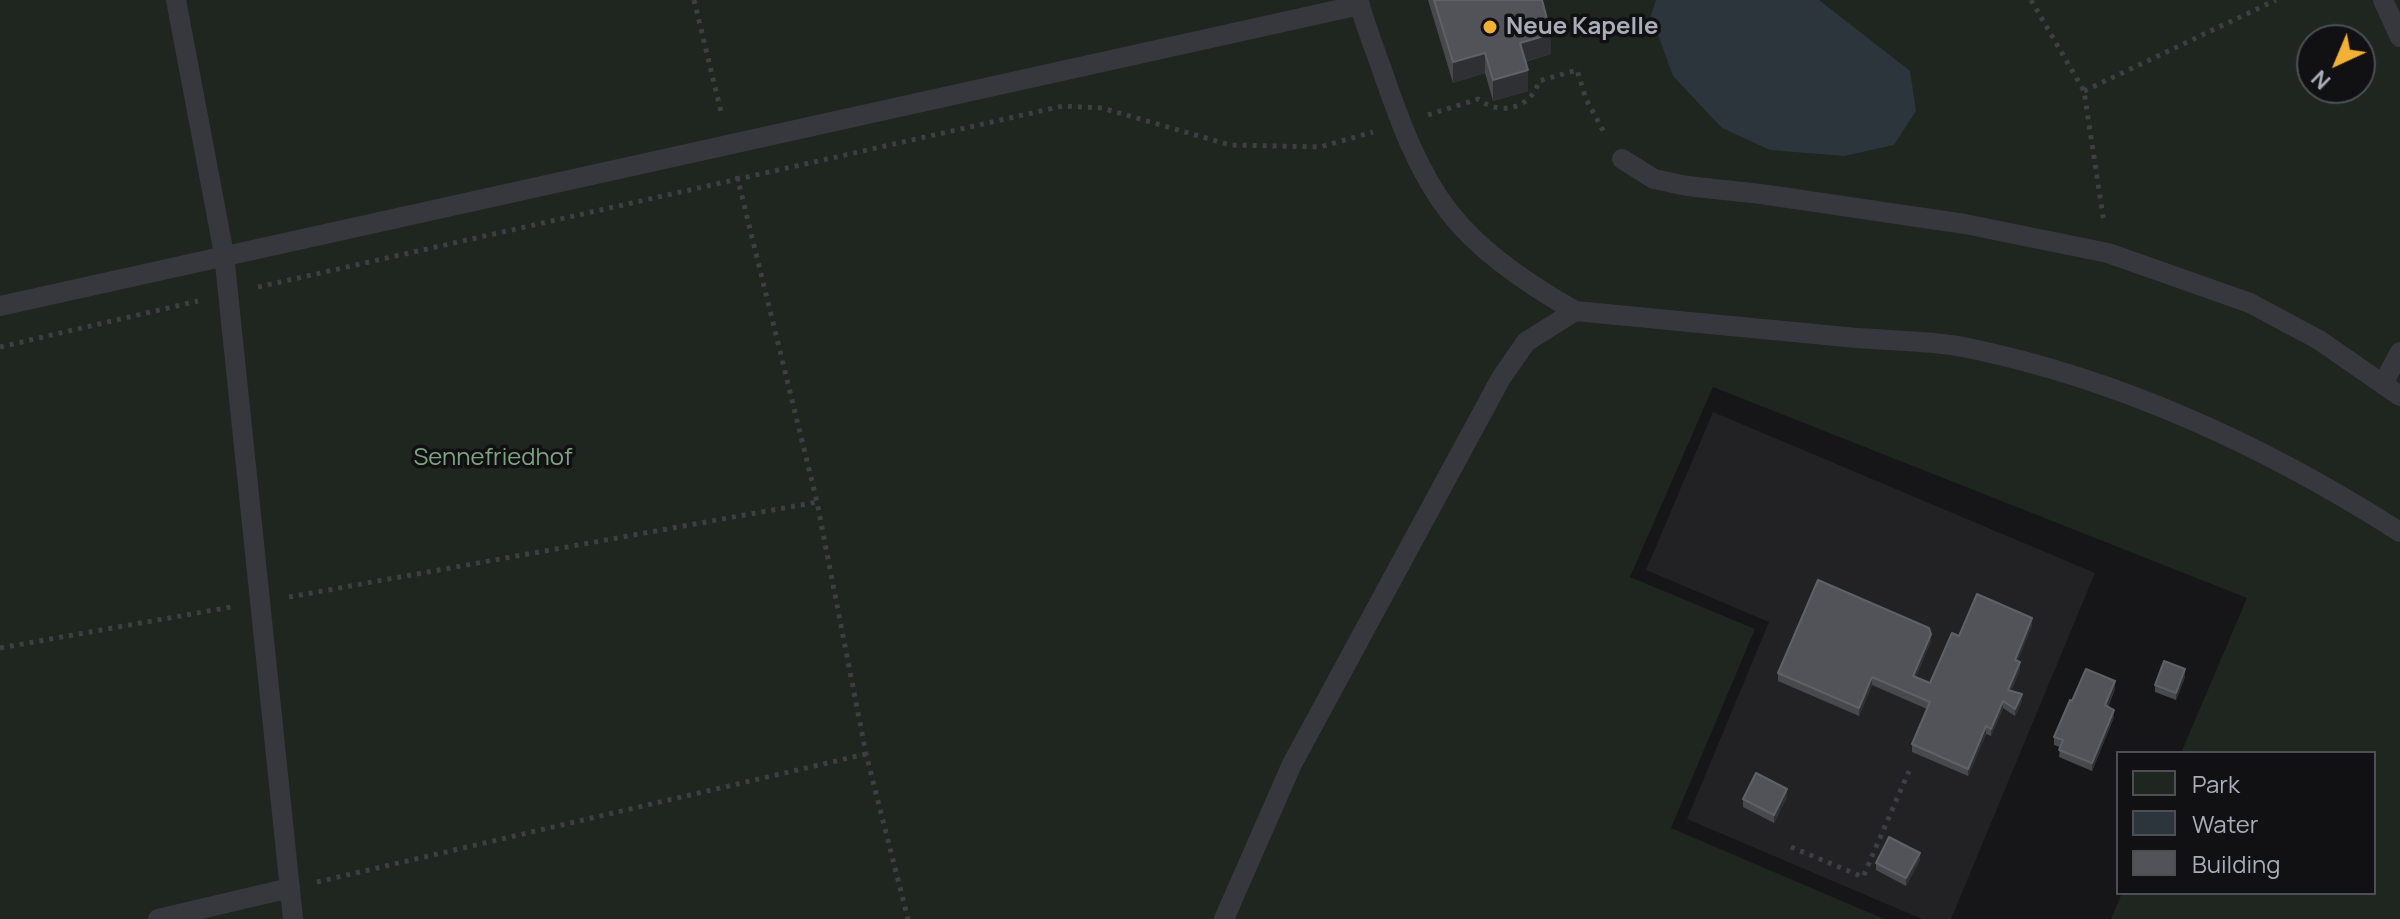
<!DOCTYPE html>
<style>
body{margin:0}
#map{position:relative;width:2400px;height:919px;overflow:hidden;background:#161618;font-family:Manrope,sans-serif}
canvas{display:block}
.legend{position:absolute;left:2116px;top:751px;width:260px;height:144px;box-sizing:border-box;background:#111113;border:2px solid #4d4f55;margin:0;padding:10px 14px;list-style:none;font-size:24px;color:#a8adb8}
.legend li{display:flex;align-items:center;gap:16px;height:40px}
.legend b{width:40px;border:2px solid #4d4f55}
.north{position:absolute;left:2296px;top:24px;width:80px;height:80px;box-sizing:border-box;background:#111113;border:2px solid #4d4f55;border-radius:50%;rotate:224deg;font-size:22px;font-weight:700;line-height:32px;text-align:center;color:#a8adb8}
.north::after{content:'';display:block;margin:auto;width:28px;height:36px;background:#f2b134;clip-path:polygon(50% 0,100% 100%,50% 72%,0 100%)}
</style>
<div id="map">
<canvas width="2400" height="919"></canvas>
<ul class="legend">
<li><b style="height:22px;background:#1e261f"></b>Park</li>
<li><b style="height:22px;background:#2c353c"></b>Water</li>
<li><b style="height:22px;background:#525359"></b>Building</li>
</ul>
<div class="north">N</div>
</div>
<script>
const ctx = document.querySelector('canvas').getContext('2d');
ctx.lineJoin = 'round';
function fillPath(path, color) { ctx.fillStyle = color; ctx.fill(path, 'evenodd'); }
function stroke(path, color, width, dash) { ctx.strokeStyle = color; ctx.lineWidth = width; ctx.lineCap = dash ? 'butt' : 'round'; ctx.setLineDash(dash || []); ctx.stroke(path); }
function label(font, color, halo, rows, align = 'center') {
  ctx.font = font + ' Manrope,sans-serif'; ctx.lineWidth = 7; ctx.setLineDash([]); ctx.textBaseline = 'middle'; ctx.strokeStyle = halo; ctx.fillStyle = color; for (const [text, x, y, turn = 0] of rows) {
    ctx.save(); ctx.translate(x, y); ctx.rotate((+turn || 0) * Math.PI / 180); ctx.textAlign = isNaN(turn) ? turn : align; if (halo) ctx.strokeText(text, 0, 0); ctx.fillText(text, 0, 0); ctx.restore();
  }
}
fillPath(new Path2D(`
 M1713,412L2095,573L1951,919H1922L1687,819L1769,622L1646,570Z`), '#222225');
fillPath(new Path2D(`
 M0,0H2400V919H2111L2122,893H2374V753H2181L2247,598L1713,387L1630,577L1755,629L1671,828L1884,919H0ZM2312,40H2360V88H2312Z`), '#1e261f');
fillPath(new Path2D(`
 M1656,0H1819L1910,71L1916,111L1894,145L1844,156L1770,150L1722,128L1673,76L1651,15Z`), '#2c353c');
stroke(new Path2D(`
 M694,0L722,116
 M2031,0L2084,91L2104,223
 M2084,91L2276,0
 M1428,115L1478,99C1500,116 1531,109 1539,81L1577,70L1586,99L1606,136
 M737,176L817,502L866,754L908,919
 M258,287L1063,106L1102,108L1230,145L1320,147L1373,132
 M0,347L198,301
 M289,597L817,502
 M0,648L231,607
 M1791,847L1863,877L1909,771
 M317,882L866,754`), '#3d3f44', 5, [4, 6]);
stroke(new Path2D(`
 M176,0L224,254L293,919
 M1358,0C1365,24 1374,47 1382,70C1399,119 1417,171 1450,213C1481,253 1531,286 1575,311C1665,320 1756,328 1846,337C1888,341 1932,340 1973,349C2124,381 2270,449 2400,532
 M2383,0L2400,37
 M1622,159L1654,179L1687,186L1761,194L1965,224L2108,253L2250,303L2319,340L2400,396
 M0,306L1360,5
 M2384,382L2400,352
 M158,919L290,888
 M1224,919L1292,764L1501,378L1526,342L1575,311`), '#37383d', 20);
fillPath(new Path2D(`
 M1428,0H1542L1551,54L1525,62L1528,91L1493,101L1485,73L1453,83Z
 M2032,626L2017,661L2020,670L2011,691L2022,701L2015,716L2003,708L1991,736L1986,734L1968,776L1912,752V744L1927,709L1872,685L1859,716L1778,681V673L1931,641L1916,677L1930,683L1959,636Z
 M2185,677L2176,700L2155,692V685Z
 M2115,689L2108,707L2114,717L2092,771L2059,757L2060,747L2054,745V737L2072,701Z
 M1787,797L1774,823L1743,807V799Z
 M1920,860L1906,886L1876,870V863Z`), '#47494d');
fillPath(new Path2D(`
 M1551,34V54L1520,63V43Z
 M1485,53V73L1453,83V62Z
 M1528,70V91L1493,101V80Z
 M2032,618V626L2015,668V660Z
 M1931,634V641L1913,684V676Z
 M2020,662V670L2008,698V690Z
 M2185,669V677L2176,700V693Z
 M1872,677V685L1859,716V708Z
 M2115,681V689L2105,713V705Z
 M2022,694V701L2015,716V709Z
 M2003,701V708L1991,736V729Z
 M2114,710V717L2092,771V763Z
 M1986,726V734L1968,776V769Z
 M1787,789V797L1774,823V815Z
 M1920,853V860L1906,886V878Z`), '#2f3033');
const building = new Path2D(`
 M1434,0H1542L1551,34L1520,43L1528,70L1493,80L1485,53L1453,62Z
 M1818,580L1929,628L1931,634L1913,676L1930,683L1952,633L1959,636L1977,594L2032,618L2015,660L2020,662L2008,690L2022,694L2015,709L2003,701L1991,729L1986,726L1968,769L1912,744L1930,702L1872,677L1859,708L1778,673Z
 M2164,661L2185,669L2176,693L2155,685Z
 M2086,669L2115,681L2105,705L2114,710L2092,763L2059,750L2063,740L2054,737L2070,700L2072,701Z
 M1756,773L1787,789L1774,815L1743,799Z
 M1889,837L1920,853L1906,878L1876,863Z`);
fillPath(building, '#525359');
stroke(building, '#5f6168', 2);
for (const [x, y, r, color] of [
 [1490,27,8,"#f2b134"]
]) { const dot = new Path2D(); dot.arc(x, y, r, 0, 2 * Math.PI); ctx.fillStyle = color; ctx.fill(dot); stroke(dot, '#111113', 3); }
label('bold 24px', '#a8adb8', '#111113', [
 ["Neue Kapelle",1506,27]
], 'left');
label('24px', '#7fa381', '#111113', [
 ["Sennefriedhof",493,458]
]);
</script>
